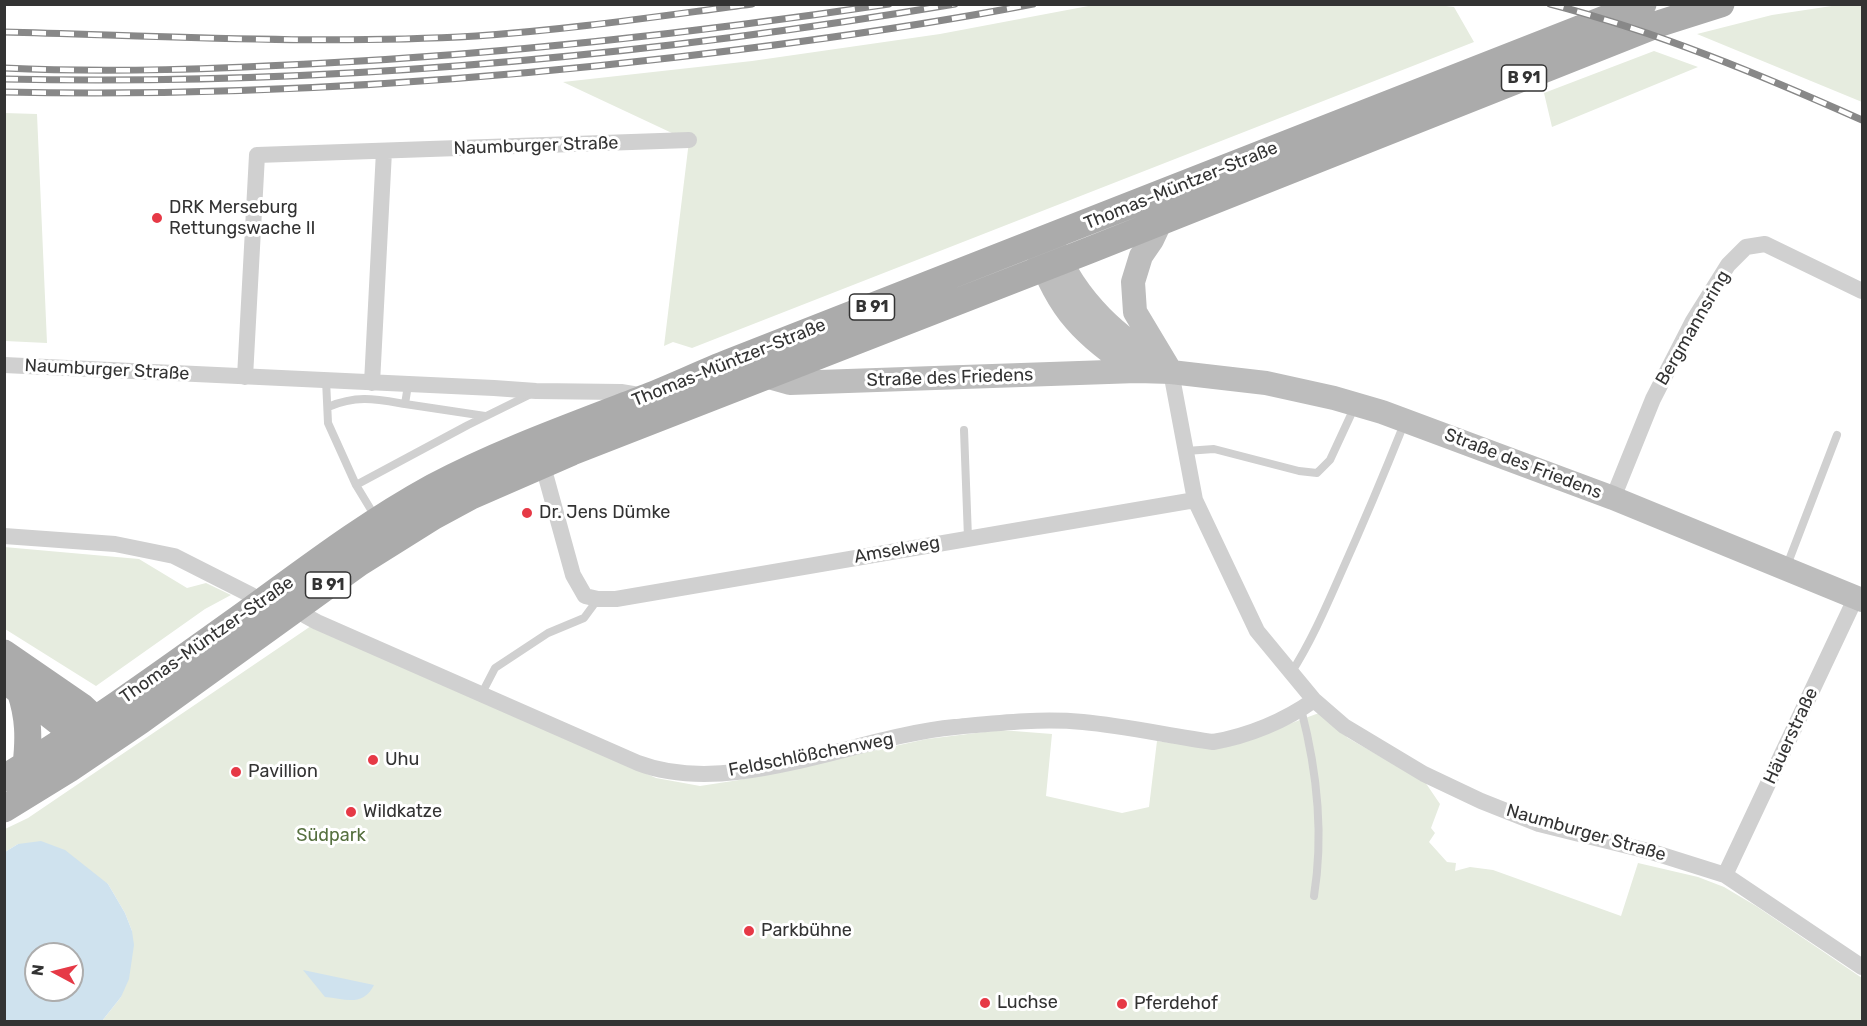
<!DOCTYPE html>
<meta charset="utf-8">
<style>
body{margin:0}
#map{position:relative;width:1867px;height:1026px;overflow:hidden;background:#fff;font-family:Rubik,sans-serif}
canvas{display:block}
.frame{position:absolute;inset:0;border:6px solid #333;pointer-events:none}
.north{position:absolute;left:24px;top:942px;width:60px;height:60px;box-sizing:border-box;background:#fff;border:2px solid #adadad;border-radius:50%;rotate:277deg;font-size:16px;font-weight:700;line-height:24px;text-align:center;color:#333}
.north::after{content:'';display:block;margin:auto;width:21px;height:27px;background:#e63946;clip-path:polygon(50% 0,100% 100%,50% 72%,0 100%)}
</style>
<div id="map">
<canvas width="1867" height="1026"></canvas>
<div class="frame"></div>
<div class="north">N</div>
</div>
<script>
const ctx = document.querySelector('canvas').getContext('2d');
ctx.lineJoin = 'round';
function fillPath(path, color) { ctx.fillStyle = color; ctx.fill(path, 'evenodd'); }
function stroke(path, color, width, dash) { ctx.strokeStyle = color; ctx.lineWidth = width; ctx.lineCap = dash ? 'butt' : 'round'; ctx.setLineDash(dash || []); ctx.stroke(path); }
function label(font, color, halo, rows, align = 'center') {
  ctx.font = font + ' Rubik,sans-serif'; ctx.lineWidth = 6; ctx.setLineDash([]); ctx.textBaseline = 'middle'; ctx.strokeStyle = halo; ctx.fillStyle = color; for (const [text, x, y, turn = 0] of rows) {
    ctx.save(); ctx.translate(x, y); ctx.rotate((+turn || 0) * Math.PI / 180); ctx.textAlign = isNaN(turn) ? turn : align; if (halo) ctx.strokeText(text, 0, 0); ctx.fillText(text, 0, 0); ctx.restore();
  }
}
fillPath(new Path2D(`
 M1099,4H1430L1454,7L1474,42L692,348L673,342L664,346L689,141L563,82L752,61L940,34Z
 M1845,4L1862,5V102L1697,34L1772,15Z
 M1654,51L1698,67L1552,127L1544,93Z
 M4,113L37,114L47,343L5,341Z
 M4,547L139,559L187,588L206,583L231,595L205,609L96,686L5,629Z
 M311,626L656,778L700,786L739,780L927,739L1001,730L1052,734L1046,796L1122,813L1149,807L1157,741L1209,748L1232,745L1319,713L1348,738L1425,782L1440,804L1431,828L1435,833L1429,842L1447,862L1456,863L1455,871L1470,867L1493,870L1621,916L1638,863L1698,877L1724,887L1756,906L1862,978V1021H102L121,997L132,931L125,913L108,884L18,844L5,852V829L28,818Z`), '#e6ecdf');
fillPath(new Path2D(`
 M41,841L65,850L108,884L125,913L132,931L134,945L129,979L121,997L102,1021H5V852L18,844ZM36,954H72V990H36Z
 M303,970L374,985C363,1007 345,999 325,997Z`), '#cfe2ee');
stroke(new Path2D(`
 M326,380L328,423L356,485L376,518
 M408,385L405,404L485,416
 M328,407C357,395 375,399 405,404
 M964,430L968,538
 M1186,451L1214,449L1299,471L1317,473L1330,460L1355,406
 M356,485L468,425L531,394
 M1786,568L1837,435
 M1291,673C1311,642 1326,607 1341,573C1363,524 1384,474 1404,424
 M481,695L495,668L548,633L584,618L598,599
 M1301,709C1317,770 1324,833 1314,896`), '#d0d0d0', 8);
stroke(new Path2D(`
 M4,365L494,388L536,391L621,392L645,396
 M1171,372L1195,500L1257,631L1314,700L1344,726L1424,774L1481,801L1539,824L1652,852L1725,875L1862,967
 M245,377L257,155L689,140
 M372,383L384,151
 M543,466L573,575L585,596L598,599H616L1195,500
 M1613,498L1653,399L1693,321L1728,265L1746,247L1765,244L1862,291
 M4,536L115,544L174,556L251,595L259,604
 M298,607L306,616L317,622L638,763C732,799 857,736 955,727C997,723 1040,718 1083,722C1126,726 1170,736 1213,742C1248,736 1285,721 1314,700
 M1725,875L1856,597`), '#d0d0d0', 16);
stroke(new Path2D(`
 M1160,223L1152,240L1141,256L1133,282L1135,312L1168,367
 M1053,244C1077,304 1119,337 1171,372
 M1038,251C1057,310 1086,338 1137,371
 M765,376L790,383L1137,371L1171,372L1266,383L1334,398L1382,412L1613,498L1862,600`), '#bdbdbd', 24);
stroke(new Path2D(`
 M4,653L81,706L95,719L100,737
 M4,679L59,722L87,740
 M20,691C29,717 29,739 26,765
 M4,778C90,726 171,667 252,609C311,566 369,522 433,487C501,451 575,425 647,397C675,386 702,373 730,362L1643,4
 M4,809L69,769L140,721L359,563L434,516L471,496L572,452L1090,250L1661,23L1721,4`), '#ababab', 27);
const rail = new Path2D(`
 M1550,4C1658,32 1761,75 1862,120
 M4,32C162,36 319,45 476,36C568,30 660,16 752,4
 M4,68C112,73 219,69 326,63C515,53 702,32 889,4
 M4,79C322,86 642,57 955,4
 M4,92C230,97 455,83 678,57C797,43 915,27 1033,4`);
stroke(rail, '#888', 7);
stroke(rail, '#fff', 4.5, [14]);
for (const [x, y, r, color] of [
 [157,218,6,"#e63946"],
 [527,513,6,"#e63946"],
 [373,760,6,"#e63946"],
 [236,772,6,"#e63946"],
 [351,812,6,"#e63946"],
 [749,931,6,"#e63946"],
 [985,1003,6,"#e63946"],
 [1122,1004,6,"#e63946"]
]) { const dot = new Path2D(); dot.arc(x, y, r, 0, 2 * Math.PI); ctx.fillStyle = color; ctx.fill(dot); stroke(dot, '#fff', 2); }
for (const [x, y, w] of [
 [1524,78,45],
 [872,307,45],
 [328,585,45]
]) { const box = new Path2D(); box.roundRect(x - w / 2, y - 13, w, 26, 4.5); ctx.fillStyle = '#fff'; ctx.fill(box); stroke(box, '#333', 1.5); }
label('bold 16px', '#333', null, [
 ["B 91",1524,78],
 ["B 91",872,307],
 ["B 91",328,585]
]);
label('18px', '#333', '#fff', [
 ["Naumburger Straße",536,146,-2],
 ["Thomas-Müntzer-Straße",1181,186,-22],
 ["Bergmannsring",1693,328,-60],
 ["Thomas-Müntzer-Straße",729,363,-22],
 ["Naumburger Straße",107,370,3],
 ["Straße des Friedens",950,378,-2],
 ["Straße des Friedens",1523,464,21],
 ["Amselweg",897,550,-10],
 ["Thomas-Müntzer-Straße",207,640,-35],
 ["Häuerstraße",1791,736,-65],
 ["Feldschlößchenweg",811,755,-11],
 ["Naumburger Straße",1586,833,16]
]);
label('18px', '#333', '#fff', [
 ["DRK Merseburg",169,208],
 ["Rettungswache II",169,229],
 ["Dr. Jens Dümke",539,513],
 ["Uhu",385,760],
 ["Pavillion",248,772],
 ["Wildkatze",363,812],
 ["Parkbühne",761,931],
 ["Luchse",997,1003],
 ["Pferdehof",1134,1004]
], 'left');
label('18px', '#56703f', '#fff', [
 ["Südpark",331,836]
]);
</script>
